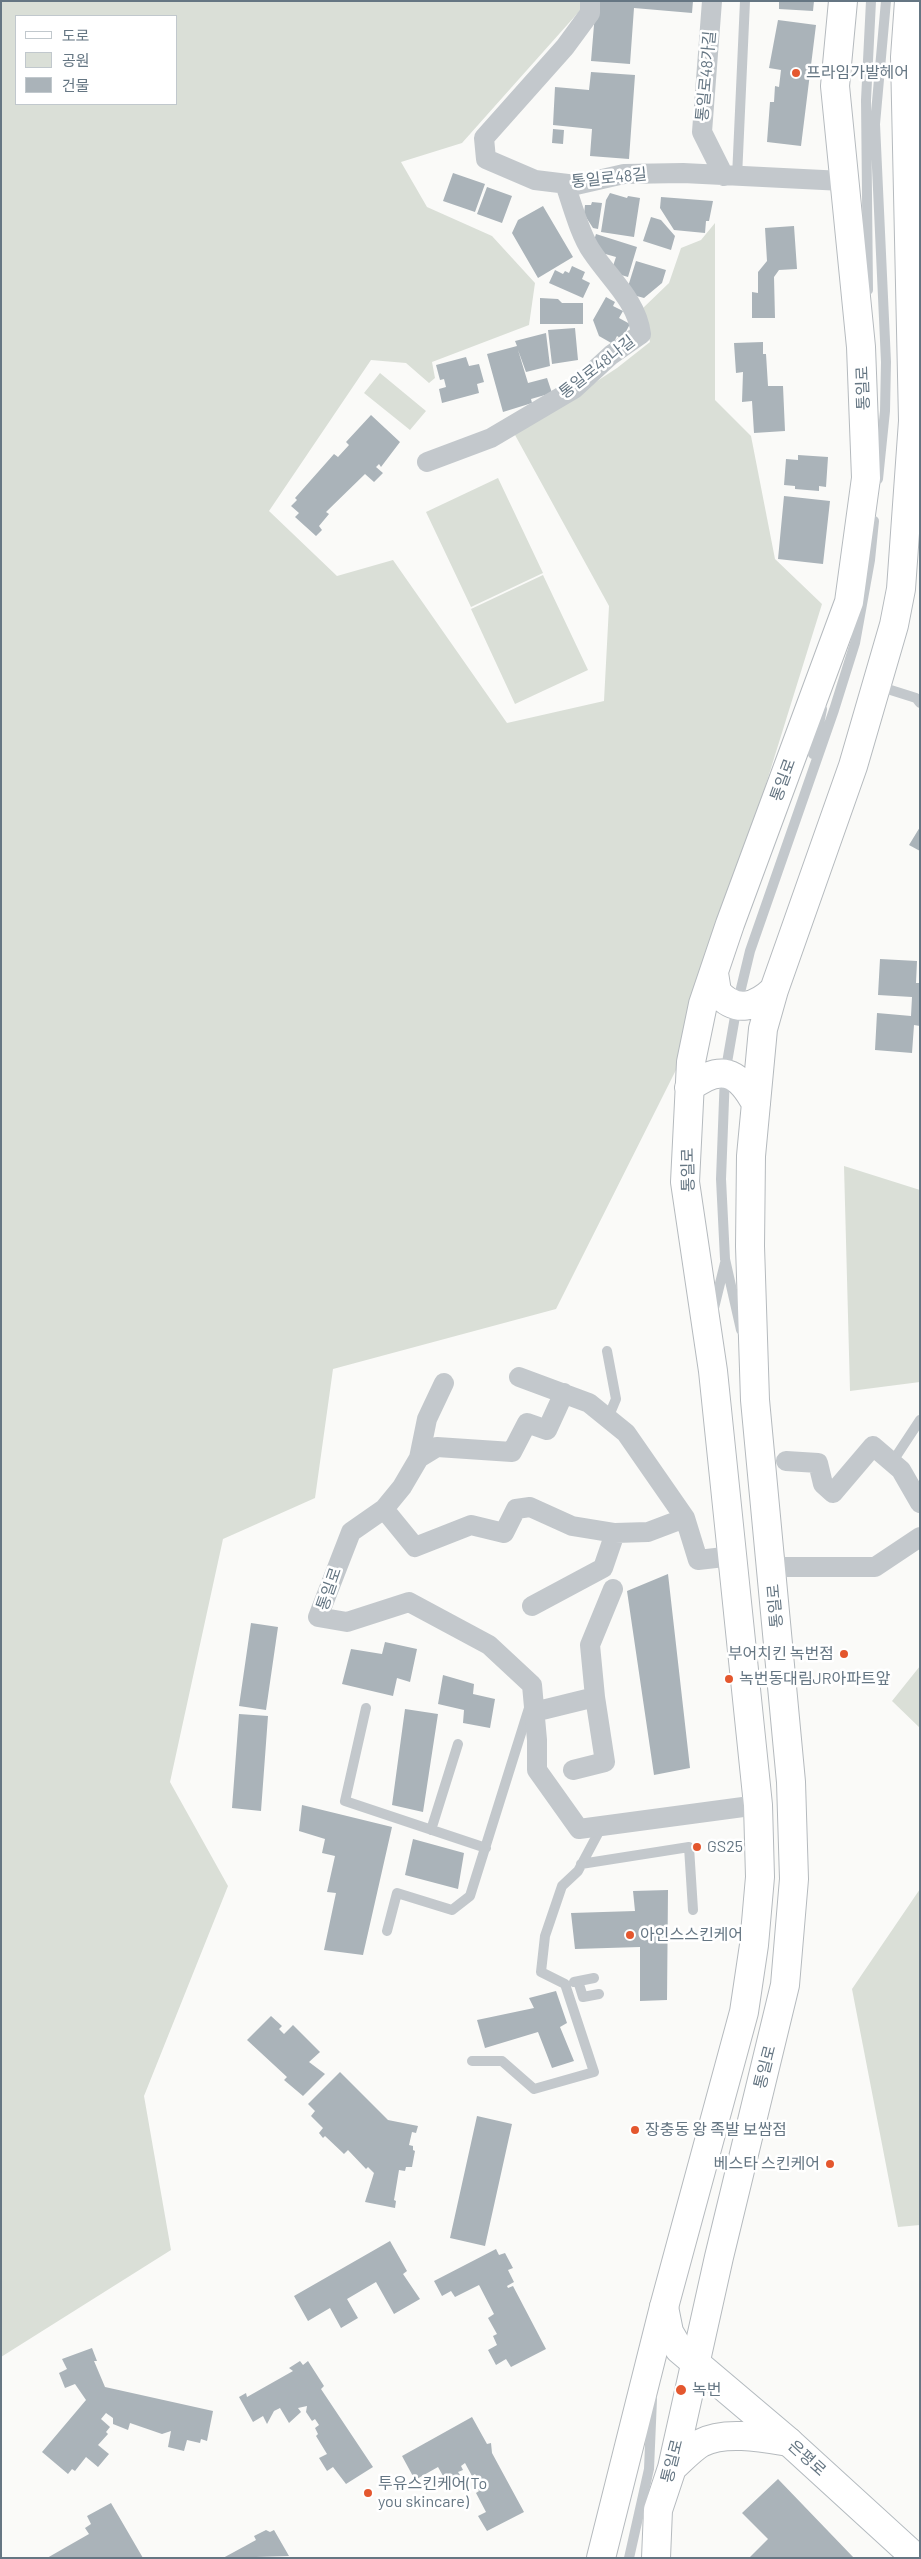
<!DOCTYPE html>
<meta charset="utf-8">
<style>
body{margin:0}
#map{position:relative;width:921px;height:2559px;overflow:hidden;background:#fafaf8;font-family:Barlow,"Noto Sans KR",sans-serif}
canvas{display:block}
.frame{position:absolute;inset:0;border:2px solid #657683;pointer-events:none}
.legend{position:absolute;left:15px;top:15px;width:162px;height:90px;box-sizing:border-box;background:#fff;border:1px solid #c1c8cd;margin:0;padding:6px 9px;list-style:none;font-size:15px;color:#657683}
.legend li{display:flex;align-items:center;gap:10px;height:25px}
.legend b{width:25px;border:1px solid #c1c8cd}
</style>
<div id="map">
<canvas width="921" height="2559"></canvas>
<div class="frame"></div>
<ul class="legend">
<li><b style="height:6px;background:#fff"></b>도로</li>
<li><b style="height:14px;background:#dadfd7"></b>공원</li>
<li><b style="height:14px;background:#aab3b9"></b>건물</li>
</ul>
</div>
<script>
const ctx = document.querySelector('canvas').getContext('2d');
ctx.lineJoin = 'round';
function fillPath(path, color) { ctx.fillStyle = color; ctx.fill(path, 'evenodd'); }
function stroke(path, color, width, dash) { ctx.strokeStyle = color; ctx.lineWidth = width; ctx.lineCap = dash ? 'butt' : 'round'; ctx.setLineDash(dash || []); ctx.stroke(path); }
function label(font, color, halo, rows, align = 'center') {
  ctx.font = font + ' Barlow,"Noto Sans KR",sans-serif'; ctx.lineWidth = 5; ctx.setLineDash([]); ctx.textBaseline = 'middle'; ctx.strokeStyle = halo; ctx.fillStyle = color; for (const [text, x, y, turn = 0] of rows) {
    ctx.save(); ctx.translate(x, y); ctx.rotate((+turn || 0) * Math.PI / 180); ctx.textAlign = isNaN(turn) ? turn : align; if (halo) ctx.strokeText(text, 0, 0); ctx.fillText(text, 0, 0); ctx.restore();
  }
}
fillPath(new Path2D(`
 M1,1H582L584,6L462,143L401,162L427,207L492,236L535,283L529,325L432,362L435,378L429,383L406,363L371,360L269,511L337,576L393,560L507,723L604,701L609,606L515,435L617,368L650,342L643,308L669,283L681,248L701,240L715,223V400L751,436L775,559L822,604L679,1064L556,1309L333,1369L315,1498L223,1539L170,1782L228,1886L144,2096L171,2250L1,2357ZM16,16H176V104H16Z
 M380,373L426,411L410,430L364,393Z
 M498,478L543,573L471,607L426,512Z
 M543,575L588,670L515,704L471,609Z
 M844,1166L920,1190V1382L850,1391Z
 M920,1666V1728L892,1701Z
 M920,1889V2225L898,2227L852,1989Z`), '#dadfd7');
fillPath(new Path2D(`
 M596,1H693L692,13L634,8L630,64L591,61Z
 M779,1H814L813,11L779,9Z
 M778,20L816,25L801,146L767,142L770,102H774L775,86L779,87L781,70L769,68Z
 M591,72L635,75L629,159L590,156L592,129L553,125L555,87L589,90Z
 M553,129L564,130L563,144L552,143Z
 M453,173L485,184L475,212L443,201Z
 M487,187L512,196L502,223L477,214Z
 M610,193L627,198L628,196L640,198L634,237L601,232L606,200Z
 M661,197L713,201L709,221H706L705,233L674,230L660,208Z
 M592,202L602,203L598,229L593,228L584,214L585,205H591Z
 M543,206L573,257L538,278L512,233L518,220Z
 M651,217L661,220L675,236L671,250L643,241Z
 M794,226L797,269L779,270L774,277L775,318H752V292L758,293V272L767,261L765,228Z
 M596,234L637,247L628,277L611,272L616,257L591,250Z
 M636,261L666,270L662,283L644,298L626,293Z
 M572,266L585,272L582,279L590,283L583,298L549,283L555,270L563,274L565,271L569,273Z
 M606,297L615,302L613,306L623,311L619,318L630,324L622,339L617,336L613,344L599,336L593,320Z
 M540,298L558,299L562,303H583V324H540Z
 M575,328L578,360L552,364L548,330Z
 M546,333L550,366L526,372L518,350L528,383L547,378L552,393L531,399L532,403L503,412L487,354L517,346L515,341Z
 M763,342V354H766L768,386H783L785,431L754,433L752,401L742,402L743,372L736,373L734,343Z
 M466,357L469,366L479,364L484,382L477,384L479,393L442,403L439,389L446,387L444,379L440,380L436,365Z
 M371,415L400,442L381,467L379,464L376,467L383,473L374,482L365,474L326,512L329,514L319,526L322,530L316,536L295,517L299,513L291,506L297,500L295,498L334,454L338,457L349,445L346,442Z
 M798,455L828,457L826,487L819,486V491L795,489V486L784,485L786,459L798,460Z
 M784,496L830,501L823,564L778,559Z
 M920,827V851L909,845Z
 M880,959L917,961L916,983H920V1026L914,1025L912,1053L875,1050L877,1013L911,1016L912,997L878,995Z
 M668,1574L690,1768L654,1775L627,1591Z
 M251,1623L278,1627L266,1710L239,1706Z
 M385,1642L417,1649L410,1682L397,1678L393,1696L342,1684L351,1649L382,1654Z
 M443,1675L474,1684L473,1694L495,1699L490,1728L463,1723L464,1710L438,1704Z
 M405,1709L438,1714L423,1812L392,1805Z
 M239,1714L268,1716L261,1811L232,1808Z
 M302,1805L392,1827L363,1955L324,1950L336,1893L327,1892L335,1856L322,1853L325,1839L299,1831Z
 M413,1839L464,1853L458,1889L405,1875Z
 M668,1890L667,2000L640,2001V1947L575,1949L571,1913L635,1911L633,1891Z
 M556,1991L567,2023L560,2027L574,2061L552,2068L538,2032L485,2048L477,2020L534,2008L529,1998Z
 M271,2016L282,2026L279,2029L284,2034L293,2025L320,2052L309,2062L325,2074L303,2096L284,2080L287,2077L247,2040Z
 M340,2072L388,2120L418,2126L416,2133L412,2132L409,2145L413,2146V2150L415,2151L412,2167H406L405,2171L399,2170L394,2200L396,2201L395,2208L365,2202L374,2173L368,2167L366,2169L348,2150L344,2154L325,2136L323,2138L319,2133L323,2128L311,2116L315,2111L308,2104Z
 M477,2116L512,2124L485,2246L450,2238Z
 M390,2241L407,2271L403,2274L420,2299L394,2314L376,2282L347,2299L358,2318L341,2328L330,2308L308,2321L294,2296Z
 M496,2249L499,2255L505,2253L513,2268L508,2270L514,2282L507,2286L508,2288L513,2286L546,2349L511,2367L506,2359L496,2365L488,2350L497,2345L493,2336L497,2334L488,2318L494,2314L479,2285L455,2297L451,2291L442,2296L434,2281Z
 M92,2348L97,2361H94L105,2387L213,2411L207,2441L201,2439L200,2443L187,2440L184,2451L168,2447L171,2431L162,2434L130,2423L128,2430L113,2424V2418L106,2413L101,2419L110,2427L106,2432L108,2434L98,2445L109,2454L98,2467L86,2457L75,2471L72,2469L68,2474L42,2452L86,2400L75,2384L65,2388L59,2373L67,2369L62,2359Z
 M300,2361L303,2365L308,2361L324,2386L321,2389L373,2467L346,2484L333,2467L327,2471L319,2458L327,2454L316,2436L318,2434L315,2428L319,2425L315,2419L312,2421L306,2412L307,2406L298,2408L301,2412L289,2423L280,2408L274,2411L267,2424L263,2416L253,2422L239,2397L246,2393L247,2397L293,2371L289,2368Z
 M472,2417L487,2444L491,2443L492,2453L524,2512L487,2531L478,2516L486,2512L476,2493L479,2491L475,2484L480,2482L475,2474L472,2476L465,2463L461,2466L463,2470L458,2472L460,2475L447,2483L438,2467L415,2480L402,2456Z
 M778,2479L854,2558H749L768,2539L742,2513Z
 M111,2503L143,2558H47L89,2534L85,2528L91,2524L87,2516Z
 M266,2530L270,2532L274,2530L289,2556L223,2558L256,2540L254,2536Z`), '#aab3b9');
const secondary = new Path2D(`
 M664,2307L669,2332L679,2349L789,2442L916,2558`);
const primary = new Path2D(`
 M714,973L717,992C736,1014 756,1007 774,990
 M689,1088C720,1064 738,1070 756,1104
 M672,2468C681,2460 691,2449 701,2443C725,2430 765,2438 789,2442
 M601,2558L664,2307L744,2012L754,1945L760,1877L758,1805L713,1371L685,1182L691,1062L703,1004L730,924L849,602L866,478L861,347L835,86L843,1
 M656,2558L658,2510L672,2468L719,2257L785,1985L794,1879L791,1782L755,1400L750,1246L751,1156L763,1029L774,990L853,766L894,625L901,589L913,421L905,57L909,1`);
stroke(secondary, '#b3babf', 30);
stroke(primary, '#b5babe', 30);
stroke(new Path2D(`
 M737,177L745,1
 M868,290L866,100L871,1
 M878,479L885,411L886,362L875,124L886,1
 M878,686L916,698L920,703
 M813,754L822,709
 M713,1312L725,1263
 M741,1330L725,1259L721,1179L725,1074L737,1005L750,951L834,710L855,643L870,560L874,521
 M607,1351L616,1399L608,1418
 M893,1461L920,1420
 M366,1708L345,1801L486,1848
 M431,1830L458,1744
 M581,1864L689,1847L693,1910
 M387,1931L397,1893L452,1910L470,1896L529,1708
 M578,1981L583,1997L599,1994
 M574,1982L594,1978
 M472,2061H502L534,2089L594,2072L565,1984L541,1972L545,1936L562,1886L578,1871L602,1826
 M629,2558L649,2469L652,2399`), '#c3c8cc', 10);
stroke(new Path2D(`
 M590,1V13L565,47L484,138L486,159L535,180L576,185L624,174L683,173L843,181
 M712,1L702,132L724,176
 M427,462L491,438L574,389L611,355L641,334C637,301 610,279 592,252C580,235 572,204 565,184
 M519,1377L589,1403L626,1433L685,1518L698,1560L733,1556
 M444,1383L427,1419L419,1458L402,1487L384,1509L351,1532L318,1617L347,1622L409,1602L489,1645L532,1685L537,1740V1770L579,1829L758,1805
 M419,1458L437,1447L512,1452L527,1423L547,1430L564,1393
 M786,1461L818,1463L823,1484L833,1493L873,1446L901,1470L920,1503
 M384,1509L415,1547L471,1525L504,1533L516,1509L530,1507L572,1526L615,1533L648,1532L685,1518
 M772,1567H875L920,1537
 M532,1606L603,1568L615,1533
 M595,1697L590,1645L613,1589
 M534,1712L595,1697L605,1762L573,1770`), '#c3c8cc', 20);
stroke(secondary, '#fff', 28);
stroke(primary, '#fff', 28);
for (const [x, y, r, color] of [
 [796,73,5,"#e4572e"],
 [844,1654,5,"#e4572e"],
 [729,1679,5,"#e4572e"],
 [697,1847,5,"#e4572e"],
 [630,1935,5,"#e4572e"],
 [635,2130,5,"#e4572e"],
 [830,2164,5,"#e4572e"],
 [681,2390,6,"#e4572e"],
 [368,2493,5,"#e4572e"]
]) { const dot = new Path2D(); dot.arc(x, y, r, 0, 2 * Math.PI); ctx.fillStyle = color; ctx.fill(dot); stroke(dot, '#fff', 2); }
label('16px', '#657683', '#fff', [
 ["프라임가발헤어",806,73],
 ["부어치킨 녹번점",834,1654,"right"],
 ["녹번동대림JR아파트앞",739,1679],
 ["GS25",707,1847],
 ["아인스스킨케어",640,1935],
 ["장충동 왕 족발 보쌈점",645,2130],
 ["베스타 스킨케어",820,2164,"right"],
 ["녹번",692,2390],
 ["투유스킨케어(To",378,2484],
 ["you skincare)",378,2502]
], 'left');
label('16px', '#657683', '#fff', [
 ["통일로48가길",706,76,-85],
 ["통일로48길",609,178,-6],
 ["통일로48나길",597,367,-38],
 ["통일로",863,388,-92],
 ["통일로",783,780,-70],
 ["통일로",688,1170,-91],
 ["통일로",329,1589,-71],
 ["통일로",775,1606,-95],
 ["통일로",765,2067,-76],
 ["은평로",807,2458,42],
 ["통일로",672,2461,-76]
]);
</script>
